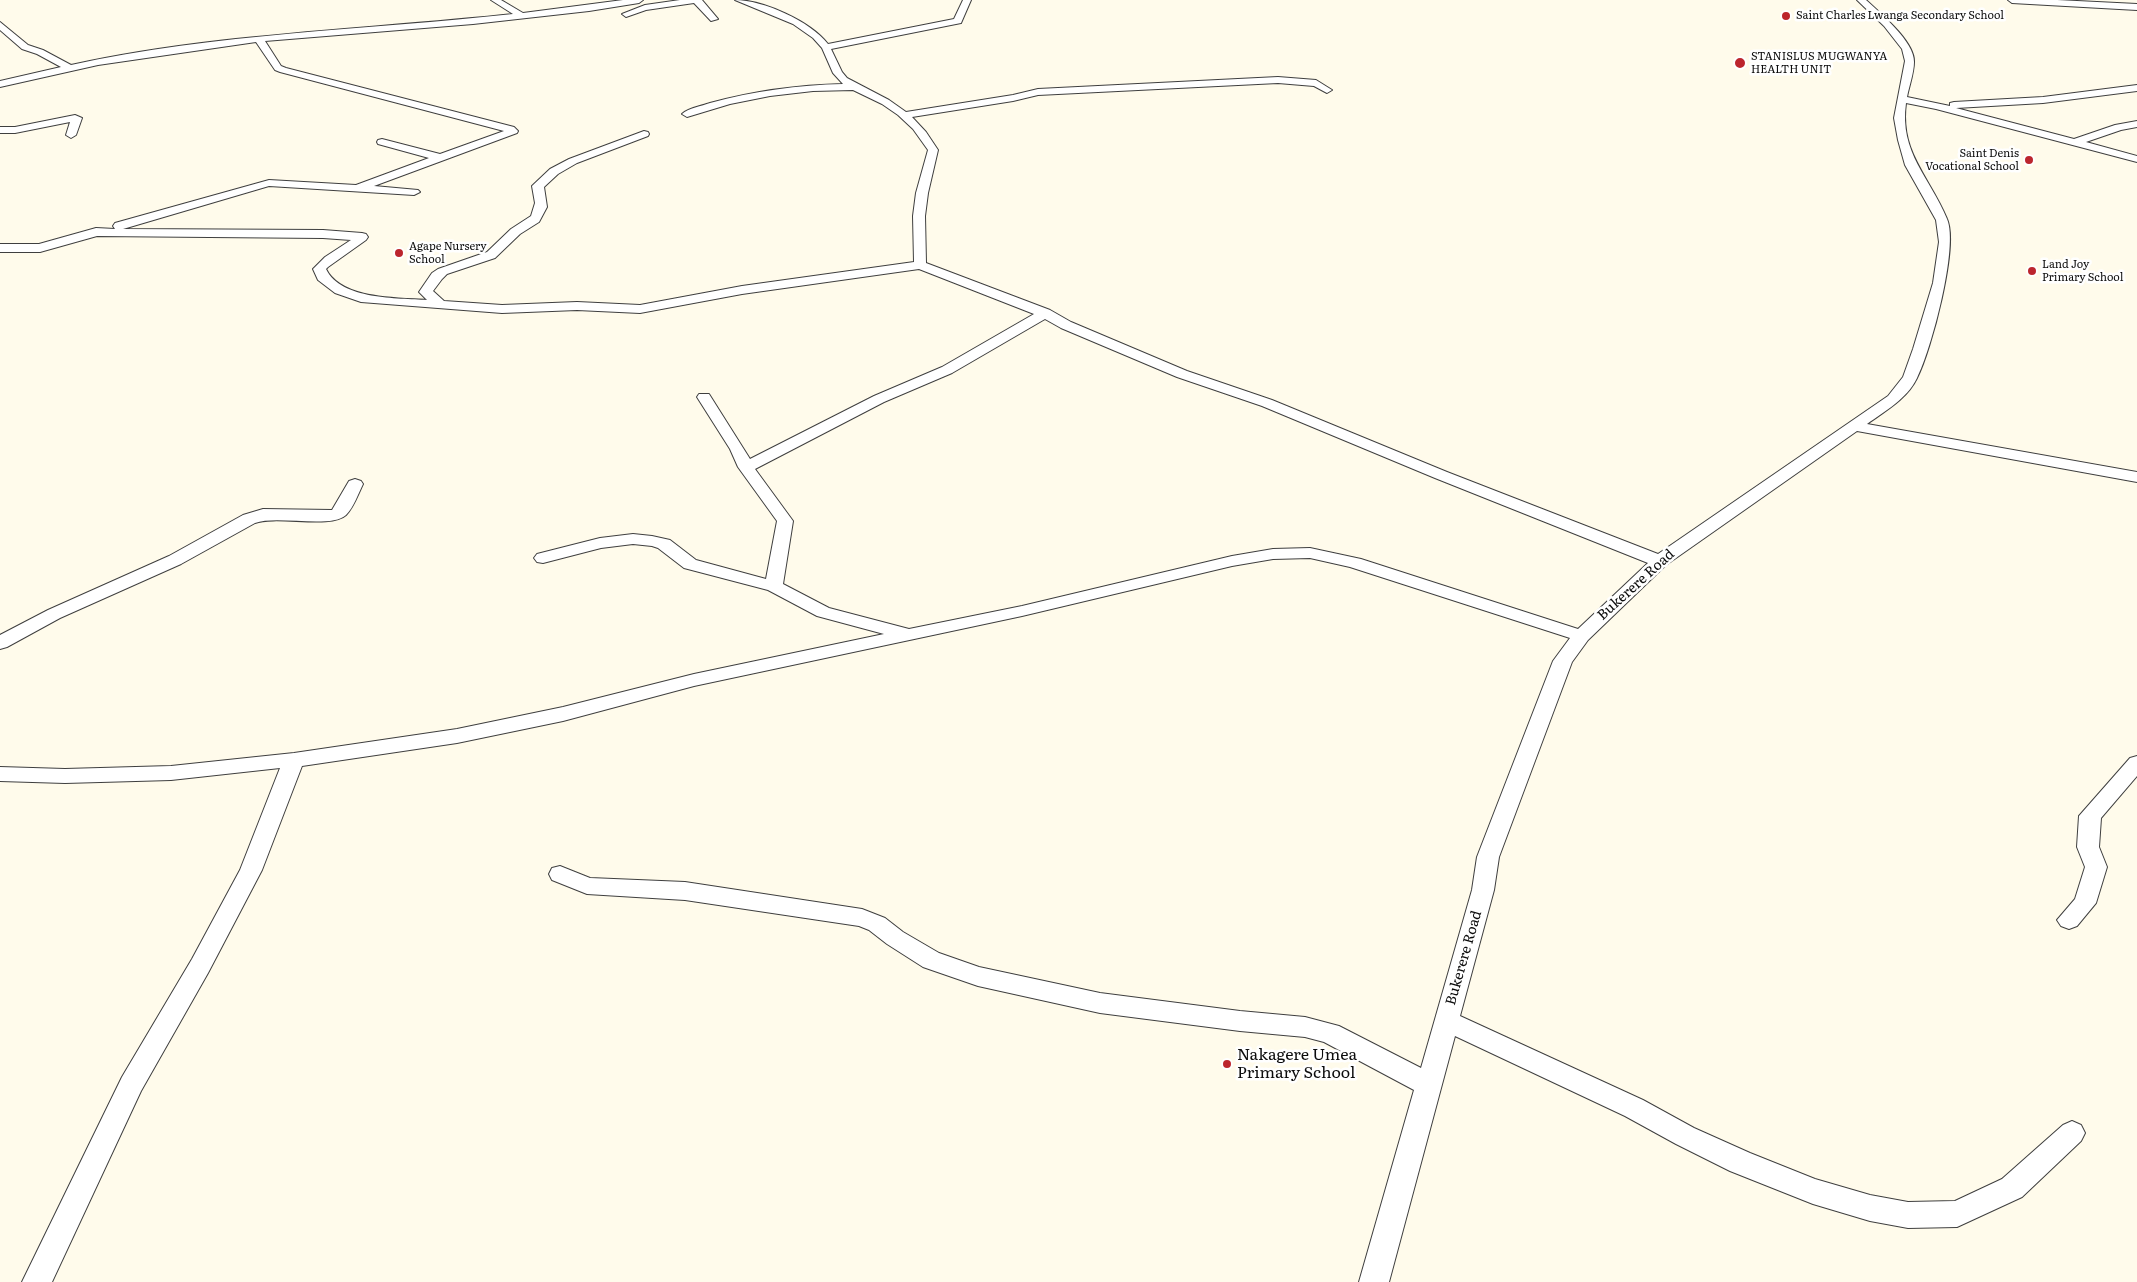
<!DOCTYPE html>
<style>
body{margin:0}
canvas{display:block;background:#fffbeb}
</style>
<canvas width="2137" height="1282"></canvas>
<script>
const ctx = document.querySelector('canvas').getContext('2d');
ctx.lineJoin = 'round';
function stroke(path, color, width, dash) { ctx.strokeStyle = color; ctx.lineWidth = width; ctx.lineCap = dash ? 'butt' : 'round'; ctx.setLineDash(dash || []); ctx.stroke(path); }
function fillPath(path, color) { ctx.fillStyle = color; ctx.fill(path, 'evenodd'); }
function label(font, color, halo, rows, align = 'center') {
  ctx.font = font + ' Literata,serif'; ctx.lineWidth = 5; ctx.setLineDash([]); ctx.textBaseline = 'middle'; ctx.strokeStyle = halo; ctx.fillStyle = color; for (const [text, x, y, turn = 0] of rows) {
    ctx.save(); ctx.translate(x, y); ctx.rotate((+turn || 0) * Math.PI / 180); ctx.textAlign = isNaN(turn) ? turn : align; if (halo) ctx.strokeText(text, 0, 0); ctx.fillText(text, 0, 0); ctx.restore();
  }
}
const minor = new Path2D(`
 M491,0H501L523,13L623,0H643L639,3L589,11L473,24L265,41L281,66L286,68L514,127L518,131L517,133L374,186L418,190L420,192L414,195L269,186L123,229L323,230L362,233L366,234L368,237L366,240L328,267L326,269C341,300 398,298 427,300L419,292L432,273L438,269L487,252L511,229L531,216L535,203L532,186L550,169L569,159L644,131L648,132L649,134L648,136L577,163L558,174L544,187L547,207L539,222L520,234L495,258L447,274L442,279L433,291L444,301L502,305L577,302L640,305L742,286L914,262L913,216L916,193L928,150L913,129L898,115L882,104L853,90L813,91L770,96L730,104L687,117L682,114C688,108 702,106 710,103C754,91 798,85 843,84L833,73L822,48L813,38L793,24L735,0C763,0 810,21 828,44L954,19L963,0H971L961,23L831,49L842,72L847,78L889,100L906,112L1013,95L1038,89L1278,77L1316,80L1332,90L1327,93L1314,86L1278,83L1038,95L1013,101L912,117L926,132L938,150L928,193L925,216L926,263L1050,310L1071,322L1187,371L1272,400L1447,472L1658,554L1888,396L1903,377L1913,349L1933,283L1939,242L1936,220L1905,165L1898,140L1894,118L1905,61L1902,49L1884,26L1857,0H1866C1880,13 1915,42 1914,62C1914,73 1909,86 1907,97L1950,106V103L1954,102L2043,97L2137,85V91L2043,103L1956,108L2074,139L2115,125L2137,121V127L2121,130L2086,142L2137,156V162L1936,109L1906,103C1899,153 1930,177 1947,219C1959,246 1931,351 1917,378C1907,399 1885,411 1867,424L2137,472V482L1857,431L1666,565L1588,640L1572,662L1499,857L1494,890L1460,1016L1643,1100L1694,1128L1750,1153L1815,1179L1870,1195L1908,1202L1955,1201L2002,1179L2063,1125L2072,1121L2081,1125L2085,1133L2081,1141L2022,1197L1957,1227L1908,1228L1870,1221L1813,1204L1730,1171L1676,1144L1625,1116L1455,1036L1389,1282H1359L1414,1090L1324,1042L1305,1037L1240,1031L1100,1013L978,986L923,967L887,944L869,930L859,926L685,900L587,894L552,880L549,874L552,868L560,866L590,878L685,882L862,909L885,918L903,932L939,953L979,967L1100,993L1240,1011L1305,1017L1339,1026L1421,1068L1472,890L1477,857L1553,661L1570,638L1350,567L1310,558L1273,559L1232,566L1022,616L694,686L563,721L457,743L302,766L262,870L208,973L141,1091L52,1282H22L122,1077L192,959L240,870L280,768L171,780L65,783L0,781V767L65,769L171,766L294,753L457,729L563,707L694,674L884,634L817,616L768,590L684,568L658,548L652,546L633,544L601,548L543,563L537,562L534,558L537,554L600,538L633,534L652,536L670,540L696,560L766,579L777,521L738,467L730,449L697,397L699,394H709L750,459L874,396L942,367L1034,314L919,269L742,294L640,313L577,310L502,313L361,302L335,293L318,280L313,269L325,257L351,240L323,238L97,236L40,252H0V244H39L96,228L115,229L113,226L115,223L269,180L356,185L429,158L378,144L377,142L378,140L382,139L440,154L504,131L280,72L275,70L256,42L98,65L0,87V81L61,67L37,54L22,49L0,30V22L28,45L43,50L71,65C216,33 366,30 513,14ZM1045,319L1061,328L1177,377L1262,406L1435,478L1648,563L1578,629L1361,559L1310,548L1273,549L1232,556L1022,606L909,629L829,608L783,584L793,521L755,469L884,402L952,373Z
 M680,0H702L718,19L711,21L694,3L646,10L626,17L622,14L645,5Z
 M2008,0H2057L2137,4V10L2012,3Z
 M75,115L82,118L76,135L71,138L66,135L70,122L15,133H0V127H15Z
 M355,479L361,481L363,484C358,494 354,507 346,515C331,529 277,515 255,523L181,564L60,618L7,647L0,649V635L48,610L169,556L243,515L263,509L332,510L349,481Z
 M2137,756V776L2101,818L2099,847L2107,867L2096,903L2077,926L2069,929L2061,926L2057,920L2075,899L2085,867L2077,847L2079,816L2130,758Z`);
stroke(minor, '#3f3f3f', 2);
fillPath(minor, '#fff');
for (const [x, y, r, color] of [
 [1786,16,5,"#bc252d"],
 [1740,63,6,"#bc252d"],
 [2029,160,5,"#bc252d"],
 [399,253,5,"#bc252d"],
 [2032,271,5,"#bc252d"],
 [1227,1064,5,"#bc252d"]
]) { const dot = new Path2D(); dot.arc(x, y, r, 0, 2 * Math.PI); ctx.fillStyle = color; ctx.fill(dot); stroke(dot, '#fff', 2); }
label('11px', '#0c0c0c', '#fff', [
 ["Saint Charles Lwanga Secondary School",1796,16],
 ["STANISLUS MUGWANYA",1751,57],
 ["HEALTH UNIT",1751,70],
 ["Saint Denis",2019,154,"right"],
 ["Vocational School",2019,167,"right"],
 ["Agape Nursery",409,247],
 ["School",409,260],
 ["Land Joy",2042,265],
 ["Primary School",2042,278]
], 'left');
label('14px', '#0c0c0c', '#fff', [
 ["Bukerere Road",1636,585,-42],
 ["Bukerere Road",1464,958,-74]
]);
label('16px', '#0c0c0c', '#fff', [
 ["Nakagere Umea",1237,1055],
 ["Primary School",1237,1073]
], 'left');
</script>
